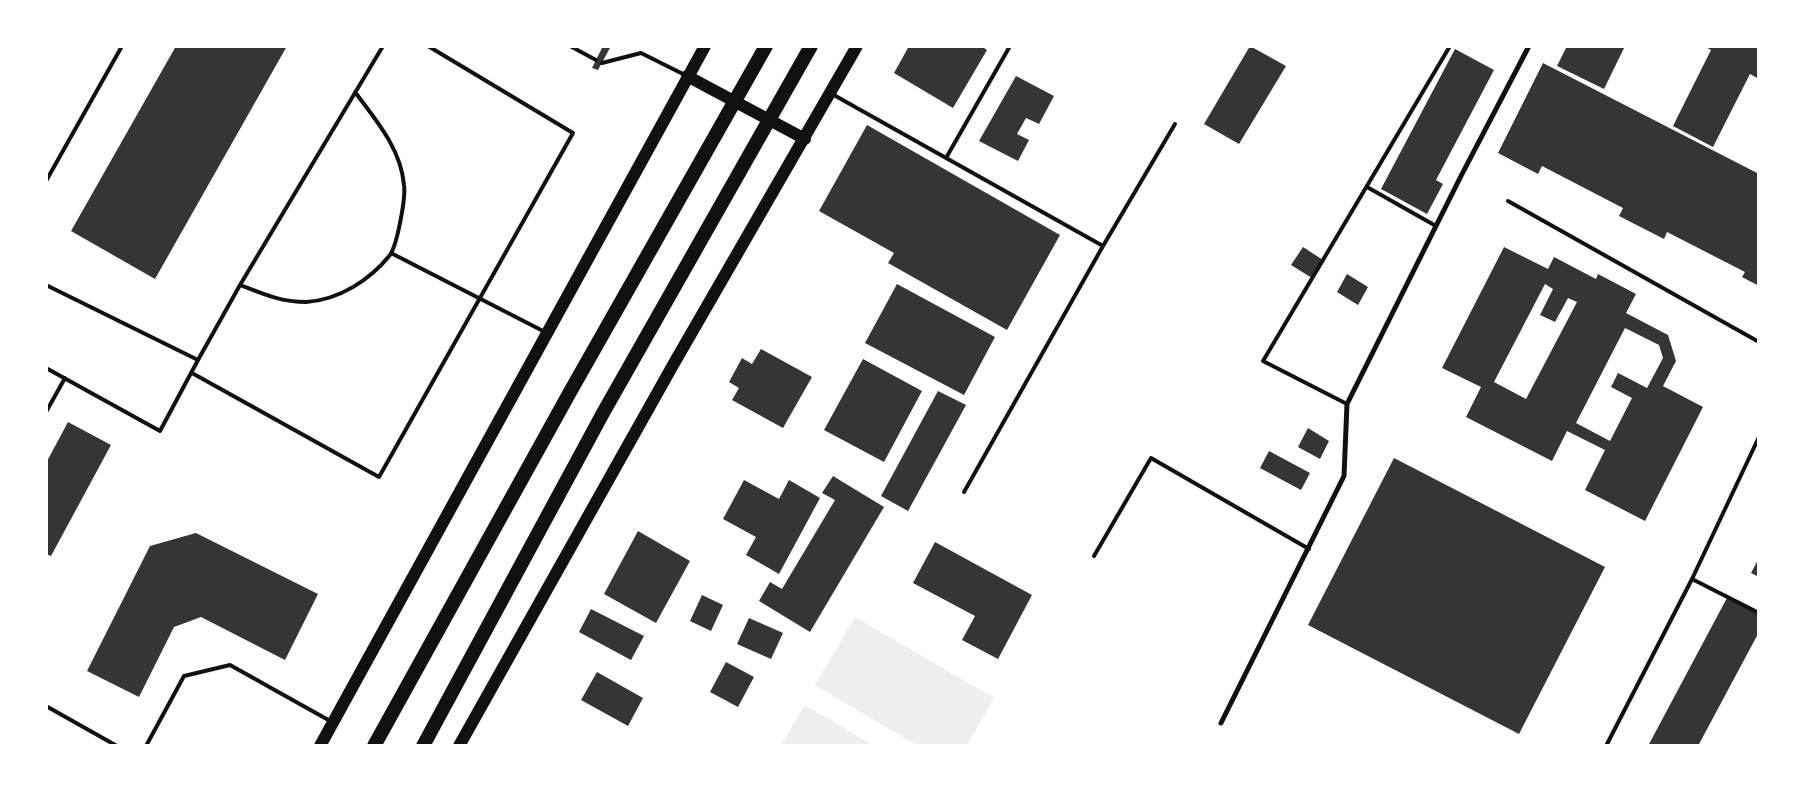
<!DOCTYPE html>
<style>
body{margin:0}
#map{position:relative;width:1805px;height:792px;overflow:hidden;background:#fff;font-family:Cabin,sans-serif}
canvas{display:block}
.frame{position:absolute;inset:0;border:48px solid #fff;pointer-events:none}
</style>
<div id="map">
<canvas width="1805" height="792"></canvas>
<div class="frame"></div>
</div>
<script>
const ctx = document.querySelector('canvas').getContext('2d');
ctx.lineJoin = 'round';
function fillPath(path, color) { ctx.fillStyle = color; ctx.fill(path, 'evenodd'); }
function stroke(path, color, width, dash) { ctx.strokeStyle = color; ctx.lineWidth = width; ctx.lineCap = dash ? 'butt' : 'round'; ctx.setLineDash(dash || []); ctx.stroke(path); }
fillPath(new Path2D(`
 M855,617L994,698L966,746H918L815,685Z
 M805,705L874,746H781Z`), '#eee');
fillPath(new Path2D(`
 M176,46H287L155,279L71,231Z
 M603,46H611L598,70L592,68Z
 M909,46H981L987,50L953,108L894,73Z
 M1250,46L1286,66L1239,144L1204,124Z
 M1567,46H1625L1604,89L1557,66Z
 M1704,46H1759V79L1750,74L1713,147L1673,126L1711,50Z
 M1455,49L1494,70L1436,180L1443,184L1427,214L1381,189Z
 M1543,63L1759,174V286L1742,277L1745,272L1667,232L1664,239L1619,216L1623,208L1542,166L1538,174L1498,153Z
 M1016,76L1054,96L1039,124L1026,118L1017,134L1029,140L1018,161L979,141Z
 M867,125L1060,235L1007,330L888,263L894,253L819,211Z
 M1303,247L1323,260L1312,278L1291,265Z
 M1504,247L1548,269L1554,257L1596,279L1598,274L1636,294L1626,313L1668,335L1676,361L1663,386L1703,407L1645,521L1585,490L1605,450L1567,431L1552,461L1466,417L1481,387L1442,368ZM1545,284L1553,289L1540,315L1555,322L1568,298L1577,302L1526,399L1494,382ZM1625,328L1659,345L1663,358L1647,388L1618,373L1611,387L1632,398L1610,441L1576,423Z
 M1347,274L1368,287L1358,305L1337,292Z
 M897,284L995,337L964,395L865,343Z
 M761,349L812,377L783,428L732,400L739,388L729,382L742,358L752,364Z
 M863,359L922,391L884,462L824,430Z
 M938,391L966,405L908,511L881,496Z
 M68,422L111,445L51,556L46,554V463Z
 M1308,428L1329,441L1320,459L1298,447Z
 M1269,451L1310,473L1301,490L1260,468Z
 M1394,458L1605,567L1519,734L1308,625Z
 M833,476L884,507L810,632L759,601L770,582L782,589L835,500L822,493Z
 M744,480L779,499L789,480L820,498L779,574L746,555L756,537L723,519Z
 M638,531L690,561L656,623L604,594Z
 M196,533L318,594L285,660L201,617L174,627L139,697L87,671L150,546Z
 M935,542L1032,595L998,659L962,640L975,616L913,583Z
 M1759,558V577L1751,573Z
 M702,595L723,605L711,631L690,621Z
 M1728,596L1759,613V632L1698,746H1648Z
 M591,609L644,636L631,660L579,632Z
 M749,618L783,633L771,659L737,644Z
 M726,662L754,677L738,707L710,692Z
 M597,672L643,698L628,726L581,700Z`), '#353535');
stroke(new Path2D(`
 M570,46L596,60
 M602,63L641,53L685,75
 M832,94L1103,246
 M946,158L1010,46
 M46,181L122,46
 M1367,187L1436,226
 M1508,201L1759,342
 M391,253L545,332
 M46,285L198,360
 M240,285C263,294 281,302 306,302C339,300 370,280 390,255C397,245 406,198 404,185C401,149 376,120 355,92
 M46,368L160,431L198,360L240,285L383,46
 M192,373L379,477L573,133L428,46
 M1347,404L1263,361L1450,46
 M46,412L65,378
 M964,492L1103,246L1175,124
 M1094,556L1151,458L1309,549
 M1692,579L1759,613
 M46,706L117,746
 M146,746L184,676L230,665L332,722
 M1606,746L1692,579L1759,437`), '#111', 4);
stroke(new Path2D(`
 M1221,723L1344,476L1347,404L1461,176L1529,46`), '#111', 5);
stroke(new Path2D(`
 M687,76L805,139
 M320,746L705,46
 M459,746L673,365L857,46`), '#111', 12);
stroke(new Path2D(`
 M374,746L570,392L766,46
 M423,746L603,413L811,46`), '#111', 14);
</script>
